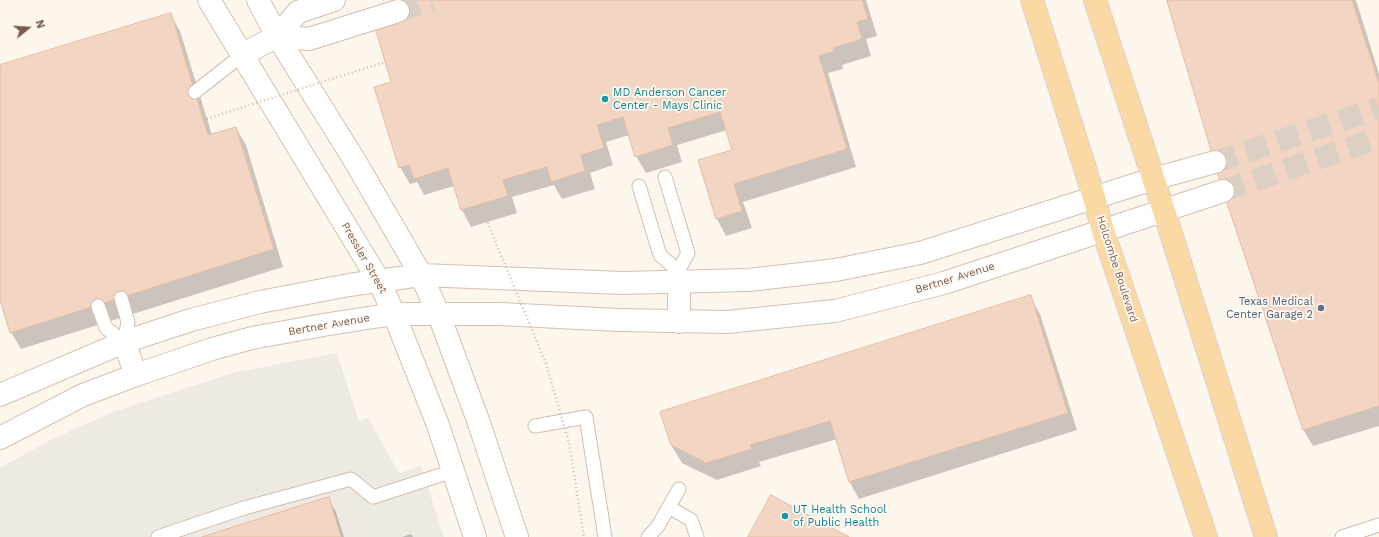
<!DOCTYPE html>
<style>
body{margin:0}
#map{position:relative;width:1379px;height:537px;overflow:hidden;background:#fdf6ec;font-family:"Work Sans",sans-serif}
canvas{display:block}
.north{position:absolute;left:8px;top:8px;width:40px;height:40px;-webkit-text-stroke:3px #fffaf3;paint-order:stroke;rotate:72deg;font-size:11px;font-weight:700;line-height:16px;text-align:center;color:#7a5c4d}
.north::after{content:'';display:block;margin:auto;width:14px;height:18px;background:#7a5c4d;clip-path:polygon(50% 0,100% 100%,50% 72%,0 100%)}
</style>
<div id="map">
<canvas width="1379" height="537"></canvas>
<div class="north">N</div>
</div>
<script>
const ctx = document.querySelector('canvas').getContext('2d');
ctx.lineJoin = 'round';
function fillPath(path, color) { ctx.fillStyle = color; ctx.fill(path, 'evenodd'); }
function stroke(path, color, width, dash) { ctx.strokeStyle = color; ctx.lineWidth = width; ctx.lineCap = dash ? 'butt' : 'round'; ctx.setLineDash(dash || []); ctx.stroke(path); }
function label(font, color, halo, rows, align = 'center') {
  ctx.font = font + ' "Work Sans",sans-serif'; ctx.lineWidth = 3.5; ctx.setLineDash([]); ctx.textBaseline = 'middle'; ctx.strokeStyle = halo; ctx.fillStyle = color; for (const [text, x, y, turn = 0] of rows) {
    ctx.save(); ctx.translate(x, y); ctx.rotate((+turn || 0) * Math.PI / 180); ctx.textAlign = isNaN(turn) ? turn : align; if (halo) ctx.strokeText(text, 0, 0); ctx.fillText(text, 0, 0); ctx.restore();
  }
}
fillPath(new Path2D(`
 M337,353L359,421L368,418L399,473L421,466L444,537H0V468L52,439L116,411L232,373Z`), '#efe9e4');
fillPath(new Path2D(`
 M396,0H866L877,36L866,39L871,56L842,65L843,69L828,73L856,167L743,202L752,228L726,236L717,219L734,151L727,130L677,145L682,162L646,173L636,156L629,135L606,142L613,165L590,173L595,189L562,199L554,185L512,197L517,213L471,227L462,210L454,186L424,195L417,182L410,184L400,167L393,82Z
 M1168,0H1356L1379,74V426L1313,446L1303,429Z
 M170,14L180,31L212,135L236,128L246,145L283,267L21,349L11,332L0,296V66Z
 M1030,297L1040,314L1077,430L859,499L849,481L837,439L759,462L761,466L717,480L682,463L671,445Z
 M328,498L336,512L344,537H205Z
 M411,534L413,537H402Z`), '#0003');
const building = new Path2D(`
 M395,0H862L868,19L857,22L862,39L833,48L834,51L819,56L847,149L734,184L742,211L716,219L698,160L732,150L720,112L668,128L673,145L635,157L623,117L597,125L604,148L581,155L585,171L551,182L547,167L503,180L508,196L461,210L448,168L414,179L409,165L399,168L374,87L391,82L373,21L399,13Z
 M1167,0H1352L1379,83V406L1303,430L1223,191Z
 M171,13L208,135L236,127L274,249L10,333L0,300V65Z
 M1031,295L1068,413L849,482L830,421L750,445L752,449L706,463L671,445L660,412Z
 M771,495L849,537H748Z
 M329,497L341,537H202Z`);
fillPath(building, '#f3d5c3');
stroke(building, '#e6bba3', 1);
stroke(new Path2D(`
 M398,11L432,0`), '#dcd0c4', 22, [22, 11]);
stroke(new Path2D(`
 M1215,162L1379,108
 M1223,191L1379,138`), '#dcd0c4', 22, [22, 11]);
const lane = new Path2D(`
 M195,92L242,55
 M665,177L688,253L678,271L679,281
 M639,186L660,255L678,271
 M98,306L106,328L124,342L128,322L121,298
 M535,426L586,417L605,537
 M669,507L691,520L697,537
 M158,537L244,508L351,479L373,497L453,471
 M648,537L658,526L679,489
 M1342,537L1379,525`);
const street = new Path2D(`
 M277,36L309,39L398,11
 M277,36L298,12L334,0
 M679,322V281
 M124,342L136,375`);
const secondary = new Path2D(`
 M209,0L379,281L394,314L438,425L475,537
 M258,0L277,36L355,161L421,275L439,315L479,423L517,537
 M242,55L277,36
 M0,395L124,342L191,320L260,302L349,285L421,275L622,283L749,280L836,270L920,253L1153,179L1215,162
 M0,438L83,395L136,375L212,349L252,338L329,324L394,314H500L618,320L727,322L835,311L944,283L1223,191`);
const primary = new Path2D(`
 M1032,0L1094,197L1103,231L1206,537
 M1095,0L1164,211L1266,537`);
stroke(lane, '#d1beb0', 15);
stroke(street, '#d1beb0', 24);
stroke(secondary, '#d6c0b0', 24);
stroke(primary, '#dad1cd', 24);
stroke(lane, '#fff', 13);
stroke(street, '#fff', 22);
stroke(secondary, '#fff', 22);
stroke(primary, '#fbd9a5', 22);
stroke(new Path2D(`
 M203,120L385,62
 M480,204L546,364L569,443L584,537`), '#d9b8a5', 2.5, [1, 3]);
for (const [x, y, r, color] of [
 [605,99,4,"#0f9aa8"],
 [1321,308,4,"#5c6f8a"],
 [785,516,4,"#0f9aa8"]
]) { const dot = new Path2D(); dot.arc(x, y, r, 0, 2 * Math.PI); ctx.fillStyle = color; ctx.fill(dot); stroke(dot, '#fffaf3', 1.5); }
label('11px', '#0d838f', '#fffaf3', [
 ["MD Anderson Cancer",613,93],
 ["Center - Mays Clinic",613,106],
 ["UT Health School",793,510],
 ["of Public Health",793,523]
], 'left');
label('11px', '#7a5c4d', '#fffaf3', [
 ["Pressler Street",364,258,60],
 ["Holcombe Boulevard",1117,269,72],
 ["Bertner Avenue",955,278,-17],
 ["Bertner Avenue",329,325,-10]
]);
label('11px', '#4e5e75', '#fffaf3', [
 ["Texas Medical",1313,302],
 ["Center Garage 2",1313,315]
], 'right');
</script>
